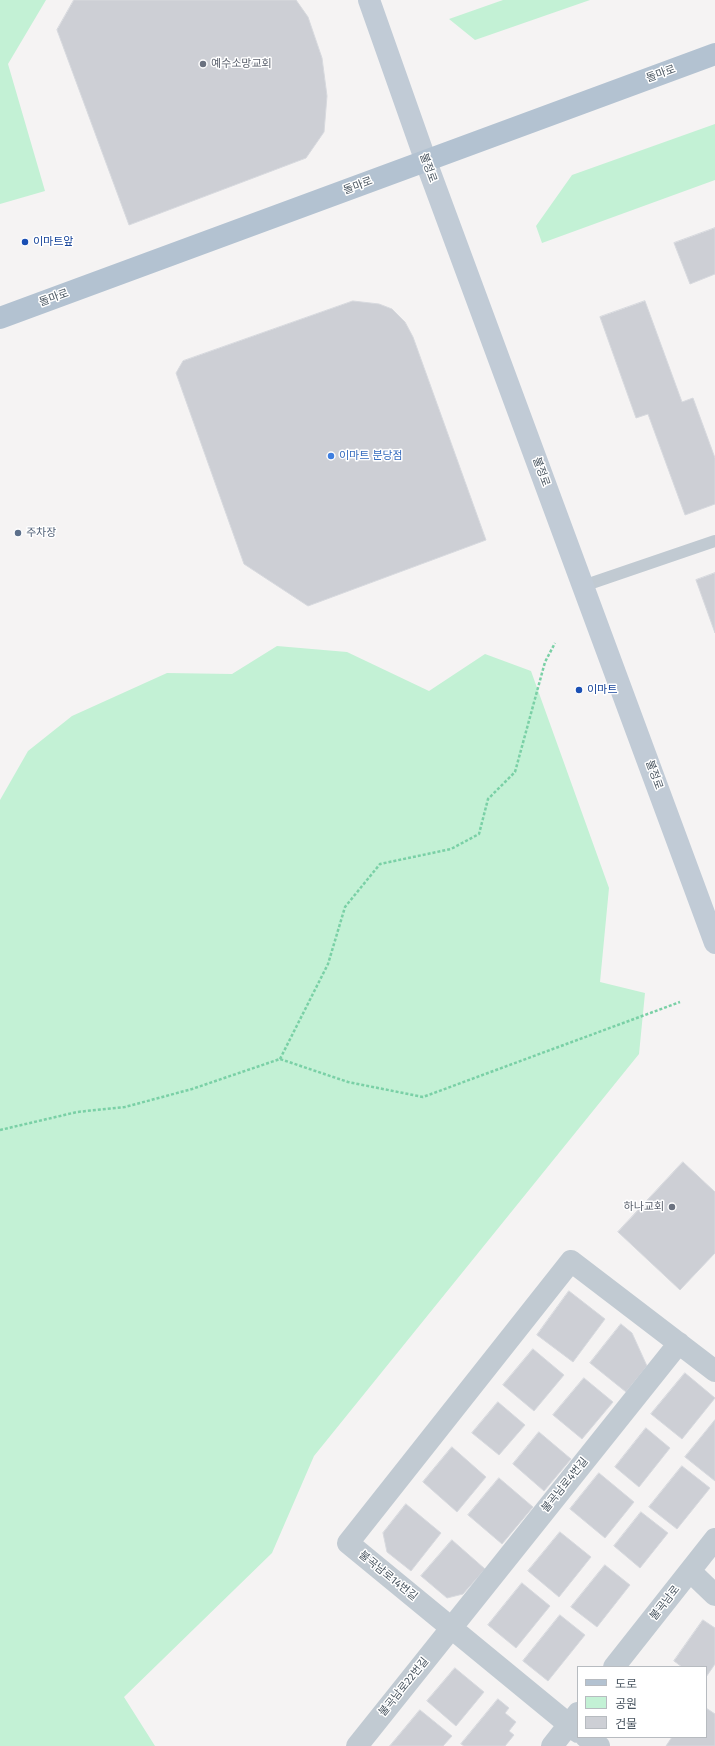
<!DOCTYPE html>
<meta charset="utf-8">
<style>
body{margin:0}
#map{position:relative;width:715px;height:1746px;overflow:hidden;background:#f5f3f3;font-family:"Fira Sans","Noto Sans KR",sans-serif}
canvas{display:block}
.legend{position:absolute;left:577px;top:1666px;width:130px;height:72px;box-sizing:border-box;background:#fff;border:1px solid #b7bbc0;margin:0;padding:5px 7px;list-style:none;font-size:12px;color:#4a5661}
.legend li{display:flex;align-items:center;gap:8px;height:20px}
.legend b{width:20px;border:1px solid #b7bbc0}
</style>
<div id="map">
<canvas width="715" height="1746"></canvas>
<ul class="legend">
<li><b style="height:5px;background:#b3c2d1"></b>도로</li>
<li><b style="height:11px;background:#c3f1d5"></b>공원</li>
<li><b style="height:11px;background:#cdcfd5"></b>건물</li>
</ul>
</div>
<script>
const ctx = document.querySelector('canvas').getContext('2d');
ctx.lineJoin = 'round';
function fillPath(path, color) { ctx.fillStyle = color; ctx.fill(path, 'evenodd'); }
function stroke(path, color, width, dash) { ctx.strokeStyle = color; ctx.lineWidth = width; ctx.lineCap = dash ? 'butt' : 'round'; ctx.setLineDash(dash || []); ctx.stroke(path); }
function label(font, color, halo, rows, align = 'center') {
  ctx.font = font + ' "Fira Sans","Noto Sans KR",sans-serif'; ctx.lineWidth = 3; ctx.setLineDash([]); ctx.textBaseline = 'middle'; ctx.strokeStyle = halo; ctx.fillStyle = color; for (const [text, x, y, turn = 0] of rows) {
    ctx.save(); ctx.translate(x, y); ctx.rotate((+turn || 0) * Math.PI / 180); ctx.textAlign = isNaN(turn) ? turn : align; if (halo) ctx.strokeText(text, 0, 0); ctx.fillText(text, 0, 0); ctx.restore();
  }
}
fillPath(new Path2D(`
 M0,0H46L8,64L45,191L0,204Z
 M503,0H590L475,40L449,19Z
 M715,124V180L542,243L536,226L572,175Z
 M277,646L347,652L429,691L485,654L531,671L609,888L600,982L645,993L639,1054L314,1456L272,1553L124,1697L155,1746H0V800L28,751L72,716L167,673L232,674Z`), '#c3f1d5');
const building = new Path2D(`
 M74,0H296L308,17L322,58L327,96L324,132L306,158L129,225L57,30Z
 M715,228V274L690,284L674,243Z
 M353,301L379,304L392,309L405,322L413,337L486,540L308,606L244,564L176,373L183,361Z
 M645,301L682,402L693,398L715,458V504L685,515L648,414L636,418L600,317Z
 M715,573V633L696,580Z
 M683,1162L715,1192V1253L680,1290L618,1232Z
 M569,1291L605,1319L573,1362L537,1335Z
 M621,1324L632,1333L647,1366L626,1392L590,1363Z
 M533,1349L564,1375L534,1411L503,1385Z
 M685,1373L715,1398L682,1439L651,1414Z
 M584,1378L613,1402L582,1439L553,1415Z
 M498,1402L525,1425L499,1455L472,1433Z
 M715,1420V1481L685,1457Z
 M646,1428L670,1448L639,1487L615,1467Z
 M539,1432L571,1459L544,1491L513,1464Z
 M452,1447L486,1477L457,1512L423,1482Z
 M682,1466L710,1488L677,1529L649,1507Z
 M599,1473L634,1502L605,1538L570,1509Z
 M499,1478L533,1507L502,1544L468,1515Z
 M406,1504L441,1533L411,1571L387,1552L383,1533Z
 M641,1512L668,1533L640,1568L614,1546Z
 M560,1532L591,1557L559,1597L528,1571Z
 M452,1540L485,1569L463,1594L447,1598L421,1576Z
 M605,1565L630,1585L597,1627L571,1607Z
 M522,1583L550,1606L516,1648L488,1625Z
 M560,1615L585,1635L548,1681L523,1661Z
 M703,1620L715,1628V1664L706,1677V1667H682L674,1661Z
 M455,1668L484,1692L456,1726L427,1701Z
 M498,1699L509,1708L505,1713L516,1722L509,1731L514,1735L505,1746H464L461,1744Z
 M706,1708L715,1714V1746H666L672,1737H706Z
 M420,1710L452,1736L443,1746H390Z`);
fillPath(building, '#cdcfd5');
stroke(building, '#d7d9de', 1);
stroke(new Path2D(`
 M280,1059L328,964L345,907L380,864L451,849L479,834L488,799L515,772L545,662L555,643
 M0,1130L77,1112L125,1107L192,1089L280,1059L348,1082L423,1097L680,1002`), '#7ad0a6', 2.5, [3, 2]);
stroke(new Path2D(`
 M583,586L715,541`), '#c1cad2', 12);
stroke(new Path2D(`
 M690,1571L715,1595
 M614,1667L715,1539
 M578,1732L348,1543L571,1261L715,1371
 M586,1737L599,1746
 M357,1746L679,1343
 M552,1746L578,1713`), '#c1cad2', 22);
stroke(new Path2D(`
 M369,0L429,170L715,943`), '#c1cbd6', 22);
stroke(new Path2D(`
 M0,318L715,54`), '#b3c2d1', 22);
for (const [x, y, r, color] of [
 [203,64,4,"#6b7280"],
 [25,242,4,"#1a4fb4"],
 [331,456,4,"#3f7fe0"],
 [18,533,4,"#5c6f8a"],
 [579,690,4,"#1a4fb4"],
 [672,1207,4,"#6b7280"]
]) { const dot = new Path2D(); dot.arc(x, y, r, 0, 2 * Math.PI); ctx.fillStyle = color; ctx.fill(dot); stroke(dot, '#fff', 1.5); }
label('11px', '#5b616d', '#fff', [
 ["예수소망교회",211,64],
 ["하나교회",664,1207,"right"]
], 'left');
label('11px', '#4a5661', '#fff', [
 ["돌마로",661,74,-20],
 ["불정로",428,168,70],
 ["돌마로",358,186,-21],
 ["돌마로",54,298,-20],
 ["불정로",541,472,70],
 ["불정로",654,775,70],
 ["불곡남로4번길",565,1485,-51],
 ["불곡남로14번길",388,1576,39],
 ["불곡남로",665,1603,-52],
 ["불곡남로22번길",404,1687,-51]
]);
label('11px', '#164399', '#fff', [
 ["이마트앞",33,242],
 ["이마트",587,690]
], 'left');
label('11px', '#366cbe', '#fff', [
 ["이마트 분당점",339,456]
], 'left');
label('11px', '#4e5e75', '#fff', [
 ["주차장",26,533]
], 'left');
</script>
